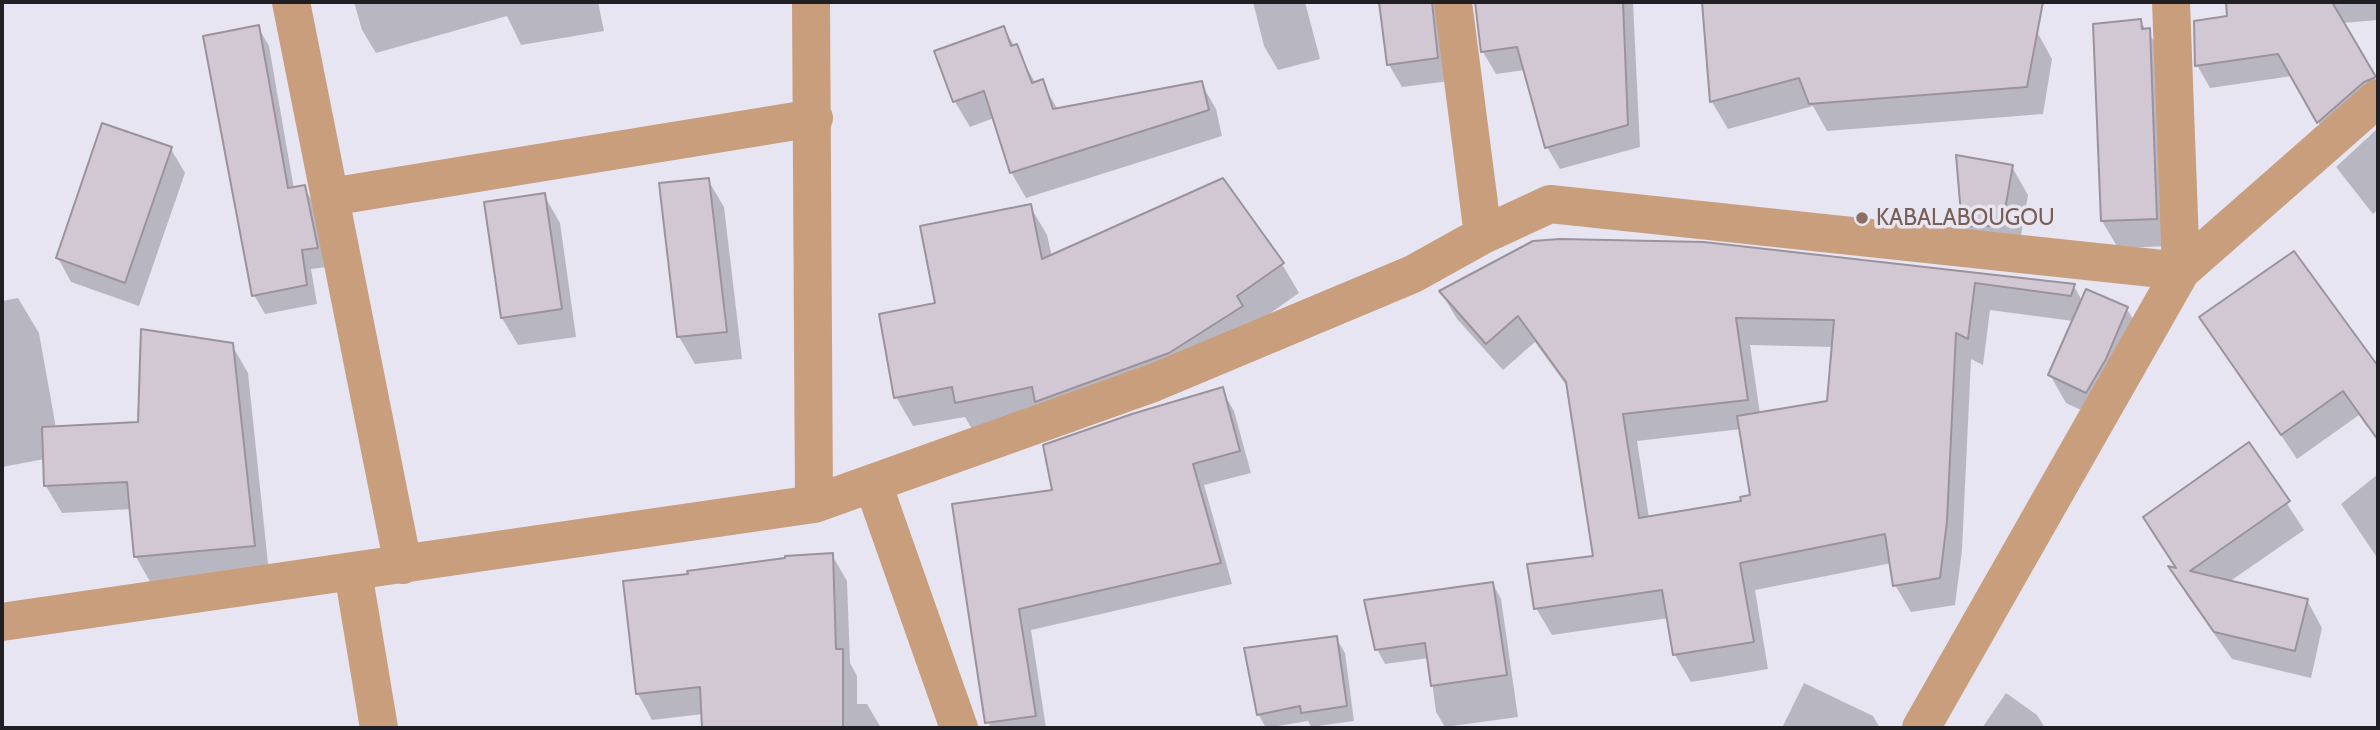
<!DOCTYPE html>
<style>
body{margin:0}
#map{position:relative;width:2380px;height:730px;overflow:hidden;background:#e7e5f2;font-family:Cabin,sans-serif}
canvas{display:block}
.frame{position:absolute;inset:0;border:4px solid #201f24;pointer-events:none}
</style>
<div id="map">
<canvas width="2380" height="730"></canvas>
<div class="frame"></div>
</div>
<script>
const ctx = document.querySelector('canvas').getContext('2d');
ctx.lineJoin = 'round';
function fillPath(path, color) { ctx.fillStyle = color; ctx.fill(path, 'evenodd'); }
function stroke(path, color, width, dash) { ctx.strokeStyle = color; ctx.lineWidth = width; ctx.lineCap = dash ? 'butt' : 'round'; ctx.setLineDash(dash || []); ctx.stroke(path); }
function label(font, color, halo, rows, align = 'center') {
  ctx.font = font + ' Cabin,sans-serif'; ctx.lineWidth = 7; ctx.setLineDash([]); ctx.textBaseline = 'middle'; ctx.strokeStyle = halo; ctx.fillStyle = color; for (const [text, x, y, turn = 0] of rows) {
    ctx.save(); ctx.translate(x, y); ctx.rotate((+turn || 0) * Math.PI / 180); ctx.textAlign = isNaN(turn) ? turn : align; if (halo) ctx.strokeText(text, 0, 0); ctx.fillText(text, 0, 0); ctx.restore();
  }
}
fillPath(new Path2D(`
 M354,2H598L604,31L521,45L507,16L376,53L362,30Z
 M1253,2H1305L1320,59L1278,70L1264,46Z
 M1380,2H1633L1640,147L1560,169L1547,147L1525,70L1496,74L1483,52L1475,4L1464,2L1450,81L1402,87L1389,65Z
 M1703,2H2020L2024,29L2037,32L2052,59L2043,114L1827,131L1813,106L1728,129L1712,102Z
 M2228,2H2378V20L2343,23L2378,85L2331,144L2292,76L2210,88L2197,65L2229,17Z
 M2140,21L2165,57L2172,246L2118,248L2102,221Z
 M258,27L269,46L294,189L304,187L315,206L327,267L311,269L317,304L265,314L254,295Z
 M1004,28L1036,84L1042,82L1058,110L1201,83L1216,109L1222,136L1026,198L1011,172L994,118L970,127L955,102L937,52Z
 M2378,128V209L2373,214L2336,167Z
 M171,149L185,173L139,306L71,282L58,258Z
 M2012,167L2028,195L2018,253H1979L1963,225Z
 M708,180L724,207L742,359L695,364L679,337Z
 M544,195L560,223L576,337L518,345L502,318Z
 M1030,206L1047,235L1052,257L1282,264L1299,293L1252,326L973,431L965,417L913,426L896,397L937,304Z
 M1534,243L2074,286L2082,301L2127,309L2143,336L2102,420L2066,403L2050,375L2073,321L1990,310L1983,365L1971,359L1962,550L1955,605L1911,612L1895,585L1892,563L1755,590L1768,669L1691,682L1675,655L1669,618L1552,635L1536,608L1595,557L1569,389L1535,342L1503,370L1457,319L1441,292ZM1750,345L1833,347L1829,403L1760,414ZM1741,429L1752,497L1743,502L1649,518L1637,441Z
 M2294,253L2378,369V418L2367,427L2359,415L2297,459L2202,318Z
 M18,298L39,333L56,428L139,424L232,345L248,373L269,573L152,585L136,557L131,509L62,513L46,486L45,459L2,467V301Z
 M1222,390L1234,411L1251,473L1204,485L1232,584L1031,630L1046,728H990L954,506L1054,491Z
 M2249,445L2304,530L2229,582L2307,600L2322,628L2311,678L2232,659L2186,594L2172,568L2177,570L2145,518Z
 M2378,474V559L2341,504Z
 M832,555L847,581L850,663L857,676V704H867L881,728H704L703,714L652,720L638,694Z
 M1493,584L1501,599L1518,717L1445,727L1436,712L1429,658L1385,664L1377,649Z
 M1336,638L1345,653L1354,721L1311,727L1308,721L1266,728L1258,714Z
 M1804,683L1873,716L1880,728H1782Z
 M2006,693L2037,715L2045,728H1982Z`), '#0003');
const building = new Path2D(`
 M1379,2H1432L1438,58L1387,65Z
 M1475,2H1623L1628,125L1545,148L1517,47L1481,52Z
 M1702,2H2043L2027,87L1809,104L1799,78L1710,102Z
 M2226,2H2332L2376,77L2364,82L2317,123L2278,54L2195,66L2194,21L2227,16Z
 M2141,19L2142,29L2150,28L2157,219L2101,221L2093,24Z
 M259,25L288,188L305,185L318,248L302,250L307,285L252,296L203,36Z
 M1004,26L1011,46L1017,44L1032,83L1043,79L1053,109L1202,81L1209,110L1010,173L984,91L953,102L934,51Z
 M102,123L172,147L125,283L56,258Z
 M1956,155L2013,165L2002,226H1962Z
 M709,178L727,332L677,337L659,183Z
 M1223,178L1284,263L1237,296L1243,306L1169,353L1035,402L1032,387L955,403L952,387L894,398L879,314L935,303L920,226L1031,204L1042,259Z
 M545,193L562,309L501,318L484,202Z
 M1905,209L1936,223L1903,220Z
 M1560,239L1704,242L2075,284L2071,296L1975,283L1968,339L1956,333L1947,521L1940,578L1893,586L1885,534L1740,563L1754,642L1673,655L1662,590L1534,609L1527,564L1593,556L1566,382L1518,316L1486,344L1439,291L1533,241ZM1736,318L1834,320L1827,401L1737,416L1750,495L1740,497L1741,501L1639,518L1623,414L1748,400Z
 M2294,251L2378,366V440L2343,391L2281,435L2199,317Z
 M2086,289L2128,307L2106,359L2086,393L2048,375Z
 M141,329L233,343L255,546L134,557L127,482L44,486L42,427L138,422Z
 M1223,387L1240,451L1193,464L1221,563L1019,609L1036,716L985,723L952,504L1052,490L1043,445L1132,414Z
 M2249,442L2290,501L2190,571L2308,599L2295,651L2214,632L2168,566L2176,568L2143,517Z
 M833,553L836,649H843V728H702L700,687L636,694L623,581L688,574L687,571L785,558V556Z
 M1493,582L1507,675L1431,686L1425,643L1375,650L1364,600Z
 M1337,636L1347,706L1301,713L1300,706L1257,715L1244,648Z`);
fillPath(building, '#d2c8d3');
stroke(building, '#9b929c', 2);
stroke(new Path2D(`
 M291,2L403,565
 M811,2L814,504
 M1453,2L1483,235
 M330,197L814,118
 M873,484L959,728
 M353,572L379,728
 M2,622L814,504L1153,383L1413,274L1483,235L1550,204L2181,271L2171,2
 M1921,728L2181,271L2378,98`), '#c89e7d', 38);
for (const [x, y, r, color] of [
 [1862,218,7,"#8d6e63"]
]) { const dot = new Path2D(); dot.arc(x, y, r, 0, 2 * Math.PI); ctx.fillStyle = color; ctx.fill(dot); stroke(dot, '#e7e5f2', 2.5); }
label('23px', '#785e54', '#e7e5f2', [
 ["KABALABOUGOU",1876,218]
], 'left');
</script>
